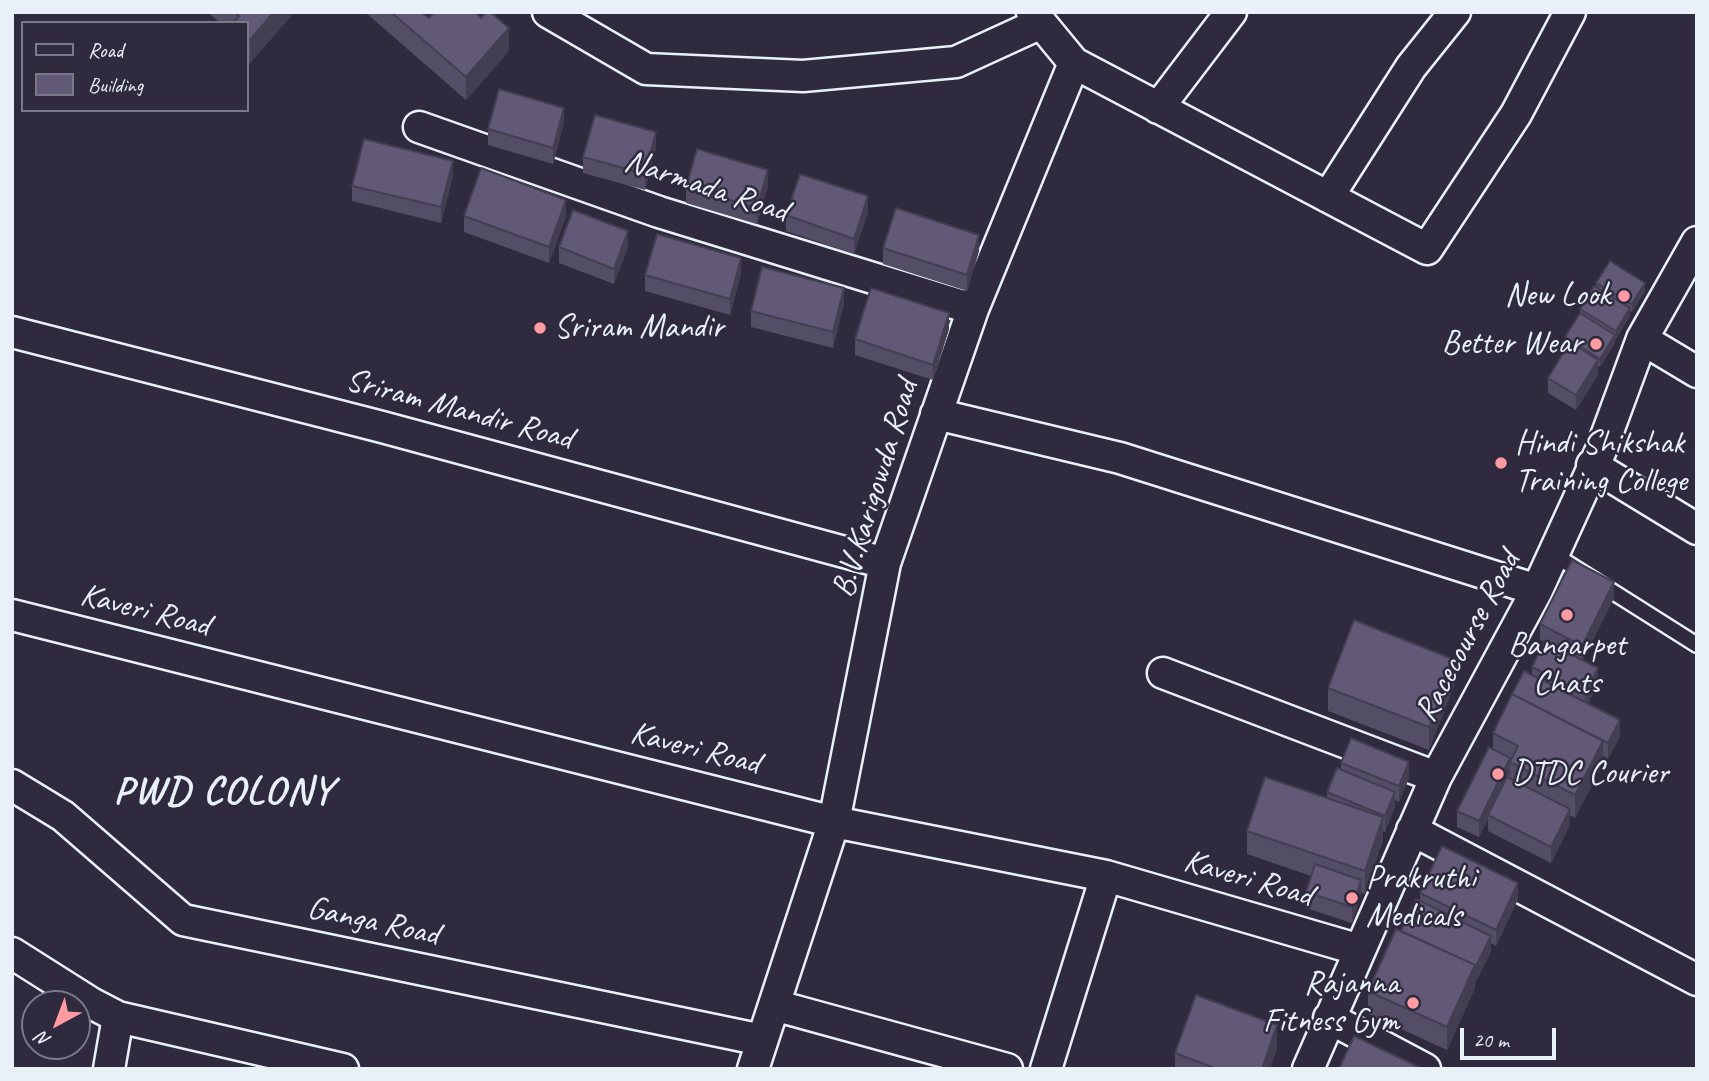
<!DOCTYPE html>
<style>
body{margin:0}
#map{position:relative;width:1709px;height:1081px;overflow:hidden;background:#2f2a3d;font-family:Caveat,sans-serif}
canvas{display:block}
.frame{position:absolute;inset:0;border:14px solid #e8f1f8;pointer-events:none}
.legend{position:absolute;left:21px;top:21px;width:228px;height:91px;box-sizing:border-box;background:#2f2a3d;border:2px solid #797a88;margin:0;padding:9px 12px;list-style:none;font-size:21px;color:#e8f1f8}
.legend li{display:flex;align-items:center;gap:14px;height:35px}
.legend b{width:35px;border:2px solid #797a88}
.north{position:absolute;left:21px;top:990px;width:70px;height:70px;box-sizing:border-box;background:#2f2a3d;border:2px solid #797a88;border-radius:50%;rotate:221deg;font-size:19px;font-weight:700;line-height:28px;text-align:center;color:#e8f1f8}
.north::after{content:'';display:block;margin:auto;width:24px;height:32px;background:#ff9aa2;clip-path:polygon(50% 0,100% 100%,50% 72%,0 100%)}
.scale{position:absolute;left:1460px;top:1028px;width:96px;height:32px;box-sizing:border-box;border:4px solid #e8f1f8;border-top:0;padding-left:9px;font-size:21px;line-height:24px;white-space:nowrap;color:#e8f1f8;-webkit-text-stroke:5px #2f2a3d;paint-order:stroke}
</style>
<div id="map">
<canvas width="1709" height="1081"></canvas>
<div class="frame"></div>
<ul class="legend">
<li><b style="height:9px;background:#2f2a3d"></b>Road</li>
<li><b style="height:19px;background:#615976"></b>Building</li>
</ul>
<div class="north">N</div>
<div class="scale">20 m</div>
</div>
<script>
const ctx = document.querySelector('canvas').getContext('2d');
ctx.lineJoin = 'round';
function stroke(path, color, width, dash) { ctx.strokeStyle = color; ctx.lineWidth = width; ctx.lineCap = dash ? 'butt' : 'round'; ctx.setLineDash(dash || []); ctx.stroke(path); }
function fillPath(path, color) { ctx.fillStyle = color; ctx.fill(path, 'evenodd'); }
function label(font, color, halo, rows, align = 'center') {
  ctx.font = font + ' Caveat,sans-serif'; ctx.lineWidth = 5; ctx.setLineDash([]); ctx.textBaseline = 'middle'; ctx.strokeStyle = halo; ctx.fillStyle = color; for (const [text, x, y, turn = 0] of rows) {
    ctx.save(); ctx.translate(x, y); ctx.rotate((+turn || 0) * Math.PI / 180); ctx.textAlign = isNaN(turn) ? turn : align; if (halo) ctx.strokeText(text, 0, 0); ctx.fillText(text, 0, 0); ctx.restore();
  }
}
const service = new Path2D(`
 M1553,554L1697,645`);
const minor = new Path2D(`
 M548,12L646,69L803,76L956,62L1041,23
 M1032,12L1074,63L1427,249L1516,114L1570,12
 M1158,108L1231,12
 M419,127L659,212L973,309
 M1328,197L1411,67L1455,12
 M12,332L382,427L885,563
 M1642,339L1697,372
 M936,414L1120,458L1537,590
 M1592,465L1697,529
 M12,615L834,822L1106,876L1360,950
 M1163,673L1436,777
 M12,785L63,816L183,920L762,1040
 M1412,830L1697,980
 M12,953L91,1003L118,1017L343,1069
 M774,1005L1007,1069
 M1329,1018L1425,1069
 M109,1069L118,1017
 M753,1069L834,822L885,563L973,309L1074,63
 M1046,1069L1106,876
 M1308,1069L1436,777L1537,590L1601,450L1642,339L1697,242`);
stroke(service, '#e8f1f8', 19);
stroke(minor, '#e8f1f8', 35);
stroke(service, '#2f2a3d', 14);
stroke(minor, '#2f2a3d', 30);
fillPath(new Path2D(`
 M211,12H291V16L250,63L247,60V23H220L211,15Z
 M365,12H425L424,14L429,18L509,51L466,100Z
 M564,123L553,164L488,145V129Z
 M656,148L645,190L583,173V157Z
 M453,176L441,223L352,201V186Z
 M768,186L757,224L686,203V187Z
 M868,212L854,254L786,231V215Z
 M464,216H566L549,263L464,232Z
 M559,247H628L614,284L559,263Z
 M883,248L979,251L967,291L883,264Z
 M741,274L730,315L645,291V275Z
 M1596,283L1645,291L1632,312L1630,311V316L1616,339H1615V343L1600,367L1598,366V375L1576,410L1548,393V378L1567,347L1565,345V337L1580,313V309L1596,288Z
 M844,303L833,348L751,327V311Z
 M949,329L933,380L855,355V339Z
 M1614,598L1583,660L1598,683L1588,704L1620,736L1608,759L1603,756V764L1575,818L1570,815V825L1551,863L1488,831V819L1479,837L1457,827V811L1493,749V733L1532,676V667L1545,642L1540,640V624Z
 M1455,683L1429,750L1328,711V688Z
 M1341,763L1409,778L1399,802L1395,800V807L1385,832L1383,831V840L1365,894L1361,893L1352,923L1306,908V892L1311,876L1247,854V831L1327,798V792L1341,769Z
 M1420,893L1518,899L1496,946L1491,943V952L1475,983V988L1447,1050L1368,1014V991L1401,931L1420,901Z
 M1277,1048L1270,1069H1175V1053Z`), '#534d65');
fillPath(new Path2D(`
 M274,12H291V16L250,63V40Z
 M509,28V51L466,100V77Z
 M564,108V123L553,164V148Z
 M656,132V148L645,190V174Z
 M453,161V176L441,223V207Z
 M768,170V186L757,224V208Z
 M868,196V212L854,254V239Z
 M566,200V216L549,263V247Z
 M628,231V247L614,284V269Z
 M979,235V251L967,291V275Z
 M741,258V274L730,315V299Z
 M1645,283V291L1632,312V304Z
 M844,288V303L833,348V332Z
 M1630,308V316L1616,339V331Z
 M949,313V329L933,380V365Z
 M1615,335V343L1600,367V359Z
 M1598,360V375L1576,410V395Z
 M1614,582V598L1582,661V646Z
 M1455,660V683L1429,750V727Z
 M1598,668V683L1585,710V694Z
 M1620,720V736L1608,759V743Z
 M1603,741V764L1575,818V795Z
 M1510,758V773L1489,816L1488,815V819L1479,837V821Z
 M1409,762V778L1399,802V786Z
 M1395,792V807L1385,832V816Z
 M1570,809V825L1551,863V847Z
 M1383,817V840L1365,894V871Z
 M1361,880V896L1352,923V907Z
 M1518,883V899L1496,946V930Z
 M1491,936V952L1475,983V968Z
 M1475,965V988L1447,1050V1027Z
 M1277,1025V1048L1270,1069H1262Z`), '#443e53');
const building = new Path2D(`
 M234,12H274L250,40L247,37V23H233L239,16Z
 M391,12H421L429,18L434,12H475L481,18L486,12H490L509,28L466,77Z
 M499,89L564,108L553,148L488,129Z
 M595,115L656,132L645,174L583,157Z
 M364,139L453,161L441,207L352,186Z
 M697,149L768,170L757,208L686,187Z
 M481,168L566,200L549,247L464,216Z
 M800,174L868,196L854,239L786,215Z
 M896,208L979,235L967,275L883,248Z
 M573,210L628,231L614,269L559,247Z
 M657,234L741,258L730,299L645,275Z
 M1610,261L1645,283L1632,304L1596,283Z
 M762,267L844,288L833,332L751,311Z
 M1594,286L1630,308L1616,331L1580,309Z
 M871,288L949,313L933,365L855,339Z
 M1580,313L1615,335L1600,359L1565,337Z
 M1570,342L1598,360L1576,395L1548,378Z
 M1572,560L1614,582L1582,646L1540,624Z
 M1354,620L1455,660L1429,727L1328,688Z
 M1545,641L1598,668L1585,694L1532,667Z
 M1524,671L1620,720L1608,743L1512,694Z
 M1512,694L1603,741L1575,795L1510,762L1518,746L1493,733Z
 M1351,738L1409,762L1399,786L1341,763Z
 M1489,747L1510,758L1479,821L1457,811Z
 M1337,768L1395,792L1385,816L1327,792Z
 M1265,777L1383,817L1365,871L1247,831Z
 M1507,777L1570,809L1551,847L1488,815Z
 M1442,846L1518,883L1496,930L1420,893Z
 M1315,864L1361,880L1352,907L1306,892Z
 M1416,899L1491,936L1475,968L1474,967L1475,965L1401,931Z
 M1396,929L1475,965L1447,1027L1368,991Z
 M1196,995L1277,1025L1262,1069H1217L1175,1053Z
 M1354,1036L1423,1069H1339Z`);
fillPath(building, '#615976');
stroke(building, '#443e53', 2);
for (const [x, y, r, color] of [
 [1624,296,7,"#ff9aa2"],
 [540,328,7,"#ff9aa2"],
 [1596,344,7,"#ff9aa2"],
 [1501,463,7,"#ff9aa2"],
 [1567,615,7,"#ff9aa2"],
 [1498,774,7,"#ff9aa2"],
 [1352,898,7,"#ff9aa2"],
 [1413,1003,7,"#ff9aa2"]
]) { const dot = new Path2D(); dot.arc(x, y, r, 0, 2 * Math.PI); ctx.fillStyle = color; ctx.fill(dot); stroke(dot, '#2f2a3d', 2.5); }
label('33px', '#e8f1f8', '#2f2a3d', [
 ["Narmada Road",706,187,18],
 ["Sriram Mandir Road",459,410,15],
 ["B.V.Karigowda Road",876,489,-73],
 ["Kaveri Road",145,611,14],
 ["Racecourse Road",1468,637,-62],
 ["Kaveri Road",695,749,14],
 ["Kaveri Road",1248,879,16],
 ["Ganga Road",373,922,12]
]);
label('33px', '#e8f1f8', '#2f2a3d', [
 ["New Look",1610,296,"right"],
 ["Sriram Mandir",554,328],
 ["Better Wear",1582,344,"right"],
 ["Hindi Shikshak",1515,444],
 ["Training College",1515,482],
 ["Bangarpet",1567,646,"center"],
 ["Chats",1567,684,"center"],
 ["DTDC Courier",1512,774],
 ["Prakruthi",1366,879],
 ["Medicals",1366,917],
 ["Rajanna",1399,984,"right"],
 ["Fitness Gym",1399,1022,"right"]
], 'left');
ctx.letterSpacing = '2px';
label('bold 40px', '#e8f1f8', '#2f2a3d', [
 ["PWD COLONY",224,793]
]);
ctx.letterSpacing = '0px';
</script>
